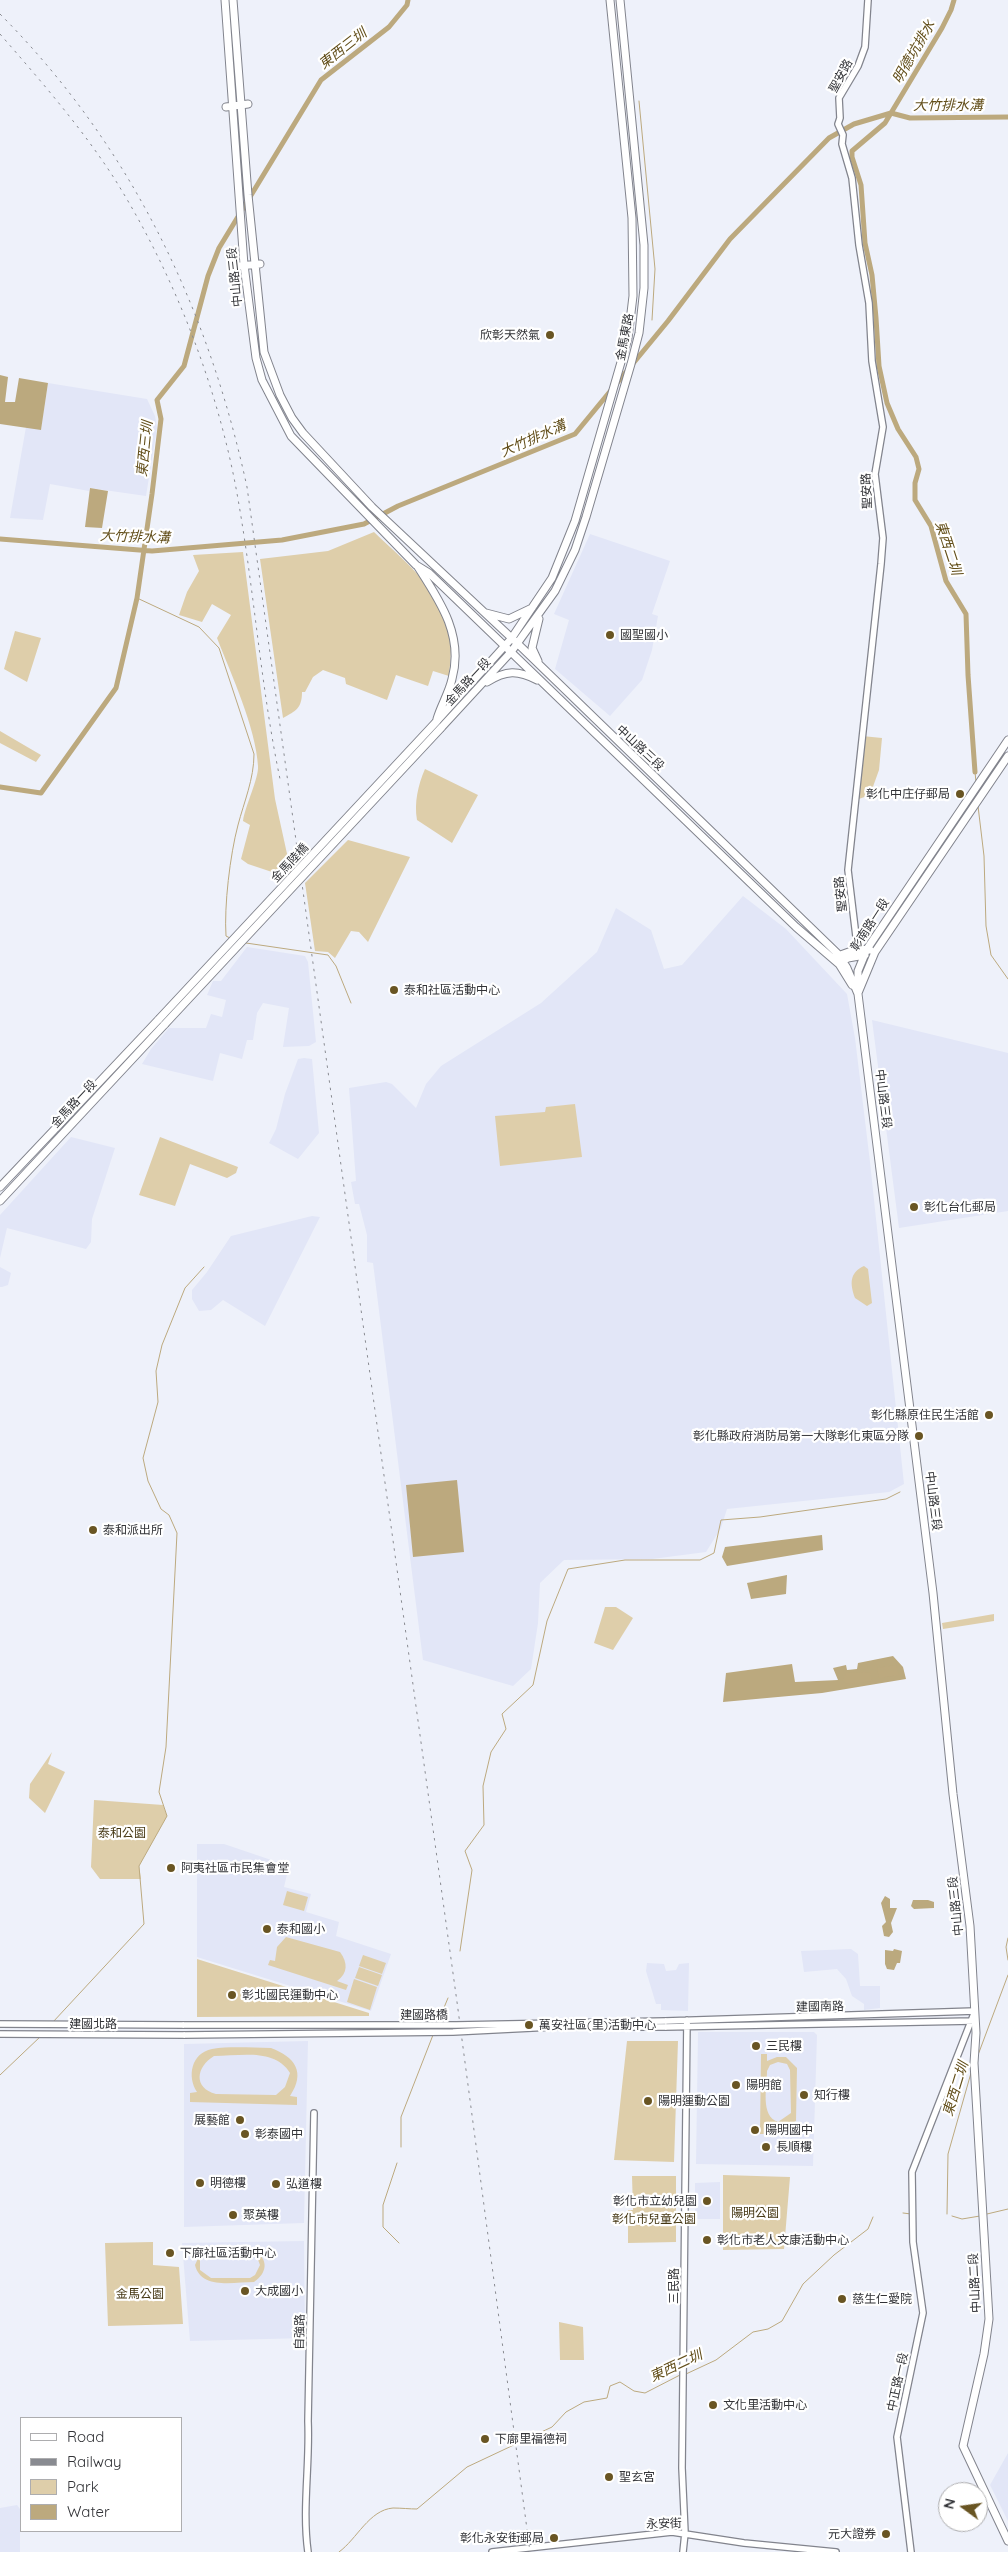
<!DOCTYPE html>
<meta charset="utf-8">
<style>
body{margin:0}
#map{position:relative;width:1008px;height:2552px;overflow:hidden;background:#eef1fa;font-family:Quicksand,sans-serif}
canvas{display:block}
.legend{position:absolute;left:20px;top:2417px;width:162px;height:115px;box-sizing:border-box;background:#fff;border:1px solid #adadaf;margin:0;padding:6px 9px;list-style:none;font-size:15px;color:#323337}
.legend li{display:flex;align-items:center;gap:10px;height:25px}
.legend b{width:25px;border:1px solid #adadaf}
.north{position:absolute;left:938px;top:2482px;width:50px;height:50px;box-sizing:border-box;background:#fff;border:1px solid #adadaf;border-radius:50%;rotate:284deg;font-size:14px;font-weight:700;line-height:20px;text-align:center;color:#323337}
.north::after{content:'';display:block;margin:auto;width:18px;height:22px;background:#695523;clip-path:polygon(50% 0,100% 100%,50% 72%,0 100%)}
</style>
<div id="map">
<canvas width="1008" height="2552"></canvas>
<ul class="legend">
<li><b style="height:6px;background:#fff"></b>Road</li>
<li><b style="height:6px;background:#898b91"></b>Railway</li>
<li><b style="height:14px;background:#deceaa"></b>Park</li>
<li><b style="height:14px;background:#bca97e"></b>Water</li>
</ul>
<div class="north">N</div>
</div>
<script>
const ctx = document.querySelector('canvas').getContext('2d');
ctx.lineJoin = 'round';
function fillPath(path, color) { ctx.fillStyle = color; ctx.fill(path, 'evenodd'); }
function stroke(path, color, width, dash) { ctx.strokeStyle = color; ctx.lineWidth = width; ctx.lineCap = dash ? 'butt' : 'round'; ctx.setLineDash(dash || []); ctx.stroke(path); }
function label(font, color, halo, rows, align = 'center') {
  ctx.font = font + ' Quicksand,"Noto Sans TC",sans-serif'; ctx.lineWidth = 4.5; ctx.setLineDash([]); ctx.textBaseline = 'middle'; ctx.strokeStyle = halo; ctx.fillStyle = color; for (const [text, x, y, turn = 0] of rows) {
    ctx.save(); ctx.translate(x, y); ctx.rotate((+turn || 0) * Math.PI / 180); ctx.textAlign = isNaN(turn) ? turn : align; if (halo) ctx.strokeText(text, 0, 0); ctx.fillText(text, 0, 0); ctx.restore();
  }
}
fillPath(new Path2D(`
 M48,383L147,399L155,416L157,428L146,496L90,488L89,491L50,484L43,520L10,518L26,427L41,429Z
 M590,534L670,561L652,614L658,616L652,650L642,680L610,716L555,669L569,620L554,614Z
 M743,896L786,929L847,994L855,1038L870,1162L904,1484L889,1492L727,1509L721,1528L706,1552L652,1559L564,1560L540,1583L538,1623L531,1669L513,1686L423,1660L373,1263L367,1262V1235L359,1204H355L351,1182L356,1181L349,1088L386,1082L392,1084L416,1108L426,1084L441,1066L541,1003L597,952L616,908L651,930L664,969L682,965Z
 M247,947L305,956L308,962L316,1042L309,1046L283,1047L289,1008L263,1003L257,1013L253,1040H247L242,1059L220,1053L213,1081L142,1064L151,1049L169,1028H206L211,1014L222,1017L226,1000L207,995L213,981H221Z
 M872,1020L1008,1053V1211L899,1228Z
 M304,1058L312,1059L319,1133L298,1159L269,1143L276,1129L285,1094L298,1059Z
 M71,1137L115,1148L92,1219L91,1242L86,1249L7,1228L0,1258V1215Z
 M312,1216L320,1217L265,1326L223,1300L211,1310L199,1311L192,1299V1290L207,1272L231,1236Z
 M0,1267L11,1273L8,1285L2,1287H0Z
 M197,1844H224L289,1866L284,1887L311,1894L306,1912L339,1922L336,1936L391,1954L371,2011L197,1957Z
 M851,1949L858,1954L860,1986H880V2008L864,2010V2004L852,1996L846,1979L837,1969L804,1972L801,1951Z
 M647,1963L664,1964L666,1971L676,1970L679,1964L689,1963L688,2011L661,2010V2004H656L646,1971Z
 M698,2032H814L817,2035L813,2166L696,2164Z
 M308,2041L304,2223L184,2227V2044Z
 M720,2182V2219H695V2183Z
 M304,2241L305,2338L190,2341L182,2243Z
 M1008,2453V2521L990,2485Z
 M17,2505L20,2509V2552H0V2508Z`), '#e2e6f7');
fillPath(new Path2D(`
 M374,532C400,557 433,583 446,618C453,636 451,657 449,676L433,671L428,686L396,675L387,700L346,684L345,678L323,670L313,677L305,692H302C302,708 296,711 283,718L260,559L328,551Z
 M243,552L275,799L291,872L284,876L248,864L241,859L250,825L243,821C245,806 259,778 258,766C256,728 231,674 217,638L231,615L212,604L202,622L179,615L187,592L199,571L193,555Z
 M15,631L41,638L27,682L4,669Z
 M0,731L41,755L36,762L0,743Z
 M862,736L882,738L879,770L870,795L856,800Z
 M425,769L478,795L452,843L417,820C414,803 418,785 425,769Z
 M348,840L410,857L368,942L359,932L351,931L335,958L328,952L315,951L305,883Z
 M575,1104L582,1157L500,1166L495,1116L545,1112L546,1107Z
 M160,1137L238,1167L236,1173L227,1178L190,1164L175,1206L139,1195Z
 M864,1266L868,1269L872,1303L867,1306L855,1298C850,1284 849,1273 864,1266Z
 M605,1607H616L633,1618L613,1650L594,1643Z
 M994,1614V1621L943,1629L942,1623Z
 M52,1752L48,1764L65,1772L45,1813L29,1798L30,1784Z
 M94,1800L163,1805L167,1816L139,1866L141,1879H100L91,1867Z
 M287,1891L308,1897L304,1911L283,1905Z
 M286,1937L340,1952C348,1963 348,1973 337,1981L348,1985L346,1990L268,1965L270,1960L275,1961L277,1947Z
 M363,1955L386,1963L382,1974L359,1966Z
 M197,1959L369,2013V2016L197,2017Z
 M359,1967L382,1975L378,1986L355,1978Z
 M354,1979L377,1987L370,2010L347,2002Z
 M627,2041H678L674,2162L614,2160Z
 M271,2048C295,2057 306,2072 290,2096L297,2097V2105L190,2102V2093L197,2092C187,2077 191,2053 212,2049C231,2046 252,2048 271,2048ZM214,2056C240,2056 275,2048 290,2073L285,2087L276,2095L216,2094C193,2088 196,2067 214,2056Z
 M761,2054H767V2061L777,2057H786L797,2068L796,2121L781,2129L767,2125L766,2134H760ZM778,2062L787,2064L790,2070L791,2113L778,2122C760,2116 767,2087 767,2071L770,2065Z
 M723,2175L790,2177L784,2249L723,2250Z
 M632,2176H676V2242L628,2243V2210H633Z
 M153,2242V2265L179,2267L183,2324L108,2326L105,2243Z
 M188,2247L261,2248V2250L255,2251C269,2260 267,2273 254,2282C234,2282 201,2290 195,2265L201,2252L188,2253ZM249,2251L257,2257L260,2265L255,2275L250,2278H211L200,2270V2259L209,2252Z
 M559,2322L583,2327L584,2360H560Z`), '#deceaa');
fillPath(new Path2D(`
 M0,375L8,377L5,402H15L19,378L48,383L41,430L0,424Z
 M822,1535L823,1550L727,1566L722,1557L725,1547Z
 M787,1575L786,1594L751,1599L747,1583Z
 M893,1656L903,1667L906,1679L822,1693L723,1702L726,1673L792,1664L795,1682L838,1680L833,1668L846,1665L847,1670L857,1669L858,1663Z
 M885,1896L890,1899V1908H897L891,1923L893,1932L889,1937L884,1936L882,1926L886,1922L881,1903Z
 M913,1900H928L934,1902V1908L914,1909L911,1906Z
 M894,1949L902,1951L900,1963H897L894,1970L887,1969L885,1964V1950L893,1951Z`), '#bba97e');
fillPath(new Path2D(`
 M90,488L108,491L102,528L85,527Z
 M457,1480L464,1552L413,1557L406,1485Z
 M896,1665L899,1675L879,1678L877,1668Z
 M870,1672L872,1681L846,1684L843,1680L846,1673Z`), '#bca97e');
stroke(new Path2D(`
 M639,101L655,269L652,320
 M137,598L199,627L219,648L254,754C254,779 244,802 238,825C230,855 224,906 226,936L230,938
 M975,772L976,782
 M978,806L984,856L986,926L991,955L1008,979
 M246,943L328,955L336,966L351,1003
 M1008,1938L1006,1947L1008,1960
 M460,1951L472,1870L465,1851L484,1825L483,1786L491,1752L506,1729L502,1714L533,1685L547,1621L568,1569L625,1560H700L714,1553L721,1520L760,1517L886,1499L900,1492
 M53,2022L144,1924L139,1866L167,1816L159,1792L166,1747L177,1533L169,1515L161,1509L148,1481L143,1458L158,1402L156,1371L162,1345L185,1288L204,1267
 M438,2022L448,1998
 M978,2055L1008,1975
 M0,2075L41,2036
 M401,2147V2117L433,2035
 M397,2163L383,2205V2227L399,2243
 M903,2213L911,2214
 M947,2214L948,2154L971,2073
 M987,2214L1008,2209
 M952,2216L962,2219L980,2216
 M686,2374L716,2360L753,2332L768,2329L782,2321L803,2284L834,2255L868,2229L873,2217
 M339,2552C357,2539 369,2510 393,2508C401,2508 410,2509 417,2509L467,2467L552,2427L566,2412L584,2402L607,2398L610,2386L620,2382L634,2391L645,2393L680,2375`), '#bca97e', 1);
stroke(new Path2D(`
 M954,0L951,10L942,28L885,123L852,151V157L861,185L865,243L872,275L876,318L879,366L887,403L898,429L916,457L919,469L915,483V500L931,526L946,581L966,614L968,675L975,772
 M0,539L152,551L282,540L364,524L398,506L575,434L668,321L730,239L829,138L854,124L891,113L910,118L1008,117
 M0,787L41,793L116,688L137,598L152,494L161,419L157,400L184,366L208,276L219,248L321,80L389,27L407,5L408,0`), '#bca97e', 5);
const minor = new Path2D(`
 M858,953L848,870L881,564L883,538L875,474L883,427L872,361L869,303L859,245L852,178L842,144L843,135L838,124L840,118L839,98L858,66L865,47L868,0
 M665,2021L975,2011L912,2172L913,2242L923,2313L897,2437L911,2552
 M0,2024L184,2025
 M665,2027L973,2021
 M0,2034L185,2035
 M308,2552C302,2509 310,2464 308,2421L314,2113
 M492,2552L672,2532L744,2543L836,2552
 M683,2552L685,2533L682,2468L687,2020`);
const major = new Path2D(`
 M225,0L244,265L256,358L262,380L291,436L416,565L429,573L796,927L839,964L852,985
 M233,0L248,195L264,352L280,395L292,418L303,433L372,507L518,644L838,954L847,968L858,994L933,1593L953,1794L970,1926L976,2033L974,2063L989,2319L984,2354L963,2446L1008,2541
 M226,107L248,104
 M239,266L260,264
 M418,567C440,601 464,636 452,679C449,693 441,705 437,719
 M486,613L509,619L532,608
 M538,661L532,648L539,619
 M487,682C506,670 518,670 537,680
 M436,722L511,639L552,578L575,521L628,338L633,296L632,218L610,0
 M441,728L511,652L555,591L575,550L586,517L631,364L639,333L644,288V245L620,0
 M835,957L857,949L870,950
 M840,962L848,958L865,955
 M858,988V971L867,949L1008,740
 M858,993L875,952L1008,756
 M0,1187L159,1019
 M0,1201L165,1024`);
stroke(minor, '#82848d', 8);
stroke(major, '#82848d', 9);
stroke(minor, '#fff', 5.5);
stroke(major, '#fff', 7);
stroke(new Path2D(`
 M0,14C131,146 208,307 247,487L457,2002L530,2552
 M0,34C40,80 81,127 114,178C172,270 216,382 236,488C254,585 260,683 280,779`), '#898b91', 1, [2.5, 5]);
const minorBridge = new Path2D(`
 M184,2025H456L665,2021
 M185,2035L453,2032L552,2027H665`);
const majorBridge = new Path2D(`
 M159,1019L436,722
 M165,1024L441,728`);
stroke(minorBridge, '#82848d', 8, []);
stroke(majorBridge, '#82848d', 9, []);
stroke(minorBridge, '#fff', 5.5);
stroke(majorBridge, '#fff', 7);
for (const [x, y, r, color] of [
 [550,335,5,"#695523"],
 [610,635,5,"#695523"],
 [960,794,5,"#695523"],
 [394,990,5,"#695523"],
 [914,1207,5,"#695523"],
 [989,1415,5,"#695523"],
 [919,1436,5,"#695523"],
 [93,1530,5,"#695523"],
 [171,1868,5,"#695523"],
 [267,1929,5,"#695523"],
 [232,1995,5,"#695523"],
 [529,2025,5,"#695523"],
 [756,2046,5,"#695523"],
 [736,2085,5,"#695523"],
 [804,2095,5,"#695523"],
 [648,2101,5,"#695523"],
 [240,2120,5,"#695523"],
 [755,2130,5,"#695523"],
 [245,2134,5,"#695523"],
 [766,2147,5,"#695523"],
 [200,2183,5,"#695523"],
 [276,2184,5,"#695523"],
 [707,2201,5,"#695523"],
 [233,2215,5,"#695523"],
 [707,2240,5,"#695523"],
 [170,2253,5,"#695523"],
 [245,2291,5,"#695523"],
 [842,2299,5,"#695523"],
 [713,2405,5,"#695523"],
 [485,2439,5,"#695523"],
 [609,2477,5,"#695523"],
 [886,2534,5,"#695523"],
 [554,2538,5,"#695523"]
]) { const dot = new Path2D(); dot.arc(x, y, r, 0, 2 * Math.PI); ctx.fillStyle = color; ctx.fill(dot); stroke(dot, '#fff', 2); }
label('12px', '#323337', '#fff', [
 ["聖安路",841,76,-62],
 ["中山路三段",235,277,-96],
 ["金馬東路",625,337,-79],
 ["聖安路",867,491,-93],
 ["金馬路一段",468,682,-47],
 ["中山路三段",640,748,43],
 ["金馬陸橋",290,863,-47],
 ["聖安路",841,894,-96],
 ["彰南路一段",870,925,-57],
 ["中山路三段",883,1099,83],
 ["金馬路一段",74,1104,-47],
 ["中山路三段",933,1501,83],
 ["中山路三段",956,1906,-96],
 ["建國南路",820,2007,-1],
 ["建國路橋",424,2015],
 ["建國北路",93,2024],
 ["中山路二段",975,2283,-93],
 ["三民路",674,2286,-90],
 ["自強路",300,2332,-89],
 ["中正路一段",898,2382,-78],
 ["永安街",664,2524,-2]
]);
label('12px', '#323337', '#fff', [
 ["欣彰天然氣",540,335,"right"],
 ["國聖國小",620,635],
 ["彰化中庄仔郵局",950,794,"right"],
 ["泰和社區活動中心",404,990],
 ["彰化台化郵局",924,1207],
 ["彰化縣原住民生活館",979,1415,"right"],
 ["彰化縣政府消防局第一大隊彰化東區分隊",909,1436,"right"],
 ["泰和派出所",103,1530],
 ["阿夷社區市民集會堂",181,1868],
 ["泰和國小",277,1929],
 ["彰北國民運動中心",242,1995],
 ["萬安社區(里)活動中心",539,2025],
 ["三民樓",766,2046],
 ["陽明館",746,2085],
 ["知行樓",814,2095],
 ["陽明運動公園",658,2101],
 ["展藝館",230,2120,"right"],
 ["陽明國中",765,2130],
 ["彰泰國中",255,2134],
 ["長順樓",776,2147],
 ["明德樓",210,2183],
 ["弘道樓",286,2184],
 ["彰化市立幼兒園",697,2201,"right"],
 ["聚英樓",243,2215],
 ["彰化市老人文康活動中心",717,2240],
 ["下廍社區活動中心",180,2253],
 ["大成國小",255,2291],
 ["慈生仁愛院",852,2299],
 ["文化里活動中心",723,2405],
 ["下廍里福德祠",495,2439],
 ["聖玄宮",619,2477],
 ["元大證券",876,2534,"right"],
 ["彰化永安街郵局",544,2538,"right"]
], 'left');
label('12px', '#453713', '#fff', [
 ["泰和公園",122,1833],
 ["陽明公園",755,2213],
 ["彰化市兒童公園",654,2219],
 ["金馬公園",140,2294]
]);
label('italic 14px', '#634f1b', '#fff', [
 ["東西三圳",343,49,-38],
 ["明德坑排水",914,52,-60],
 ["大竹排水溝",948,106],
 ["大竹排水溝",533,439,-24],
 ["東西三圳",145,449,-84],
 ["大竹排水溝",135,537,2],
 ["東西二圳",948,548,72],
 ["東西二圳",956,2089,-73],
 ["東西二圳",676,2366,-25]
]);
</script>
